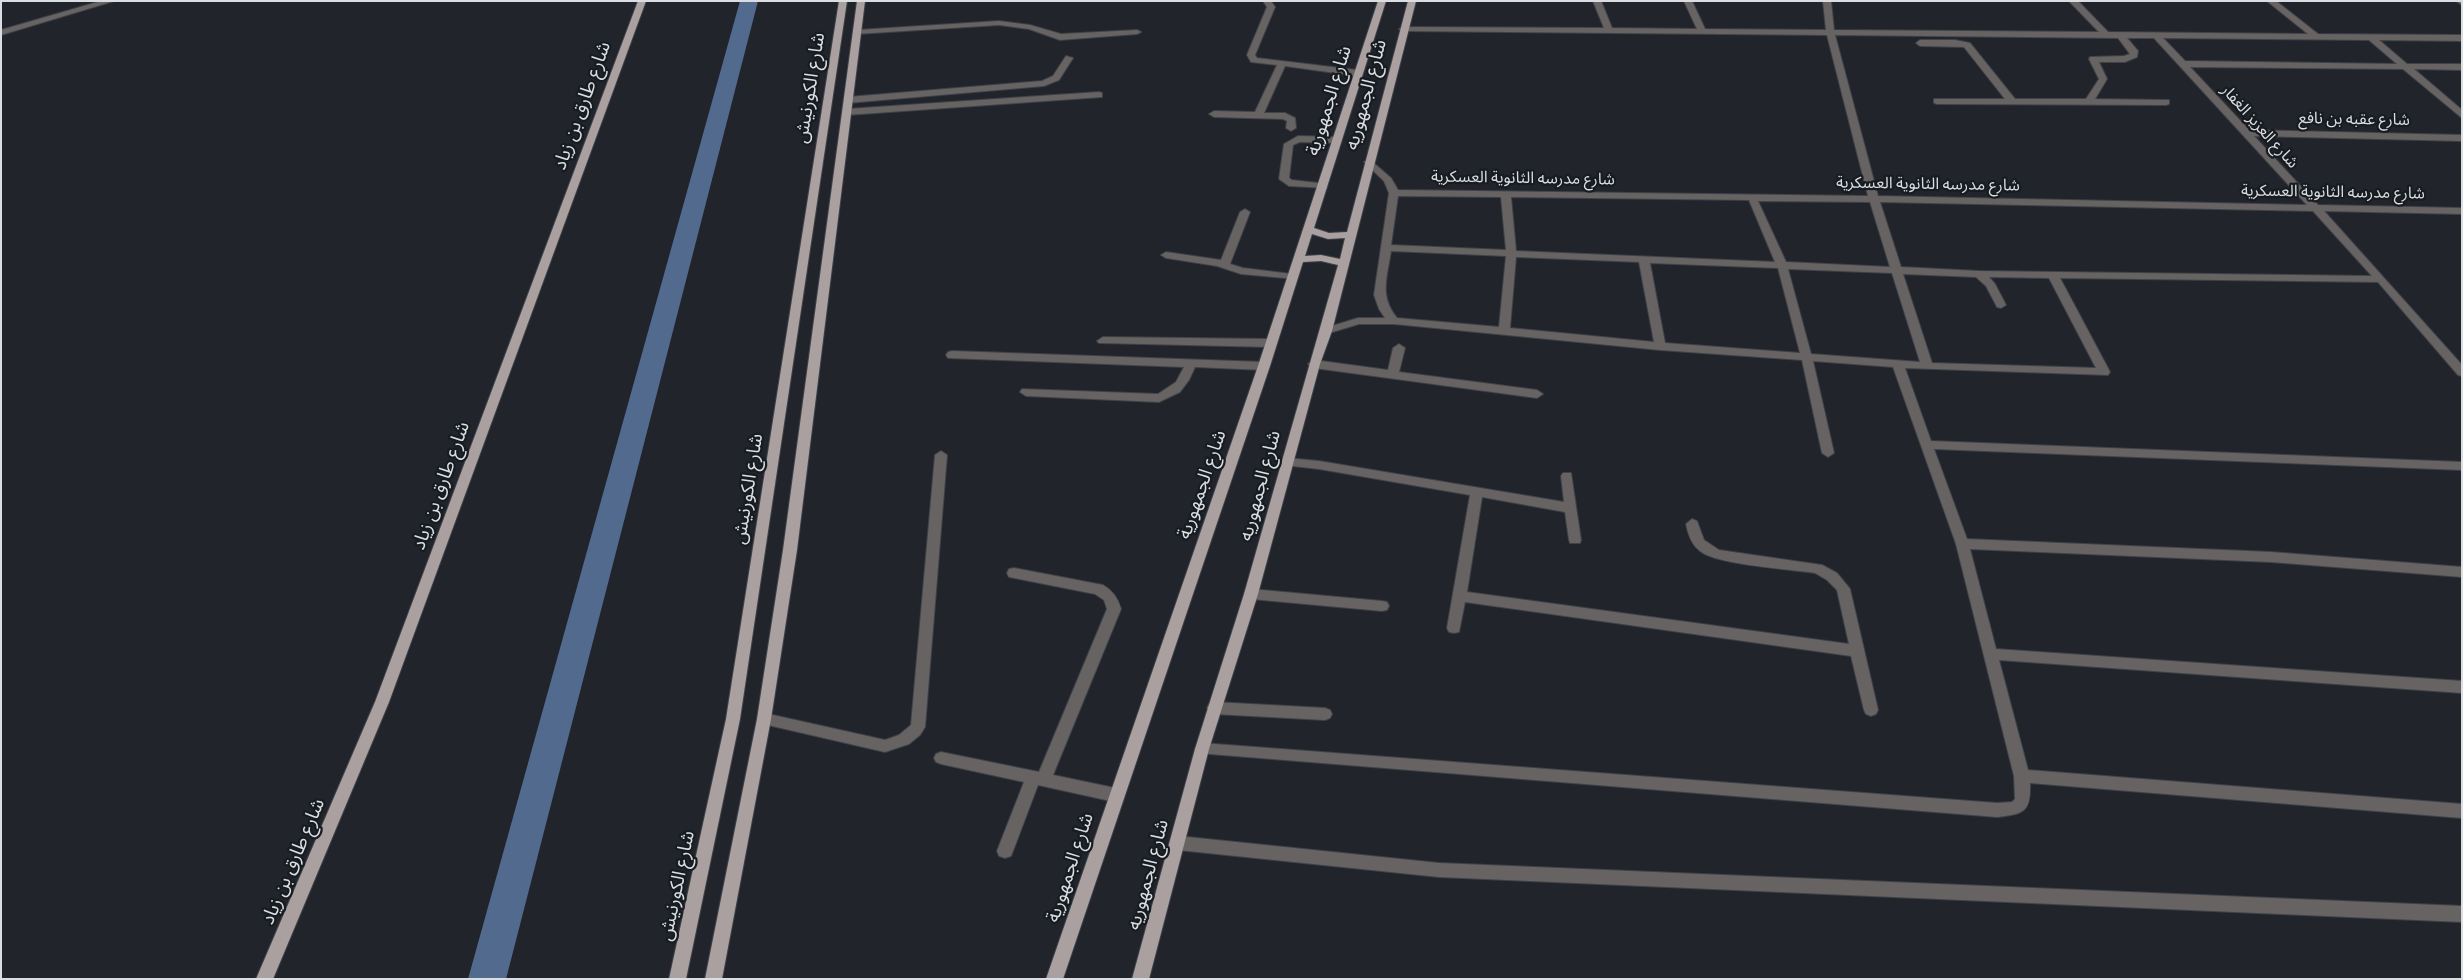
<!DOCTYPE html>
<meta charset="utf-8">
<style>
body{margin:0}
#map{position:relative;width:2463px;height:980px;overflow:hidden;background:#21252b;font-family:"Titillium Web",sans-serif}
canvas{display:block}
.frame{position:absolute;inset:0;border:2px solid #dadde1;pointer-events:none}
</style>
<div id="map">
<canvas width="2463" height="980"></canvas>
<div class="frame"></div>
</div>
<script>
const ctx = document.querySelector('canvas').getContext('2d');
ctx.lineJoin = 'round';
function fillPath(path, color) { ctx.fillStyle = color; ctx.fill(path, 'evenodd'); }
function stroke(path, color, width, dash) { ctx.strokeStyle = color; ctx.lineWidth = width; ctx.lineCap = dash ? 'butt' : 'round'; ctx.setLineDash(dash || []); ctx.stroke(path); }
function label(font, color, halo, rows, align = 'center') {
  ctx.font = font + ' "Titillium Web","Noto Sans Arabic",sans-serif'; ctx.lineWidth = 4.5; ctx.setLineDash([]); ctx.textBaseline = 'middle'; ctx.strokeStyle = halo; ctx.fillStyle = color; for (const [text, x, y, turn = 0] of rows) {
    ctx.save(); ctx.translate(x, y); ctx.rotate((+turn || 0) * Math.PI / 180); ctx.textAlign = isNaN(turn) ? turn : align; if (halo) ctx.strokeText(text, 0, 0); ctx.fillText(text, 0, 0); ctx.restore();
  }
}
fillPath(new Path2D(`
 M740,1H758L506,979H468Z`), '#536a8f');
const minor = new Path2D(`
 M101,1H114L1,35V30Z
 M1263,1H1271L1275,7L1255,55L1257,58L1357,70L1361,73L1357,76L1285,66L1264,113H1285L1295,118L1296,128L1291,131L1286,128L1287,121L1283,119L1214,117L1209,114L1214,111L1255,112L1277,65L1251,62L1247,55L1267,7Z
 M1593,1H1601L1612,28L1697,29L1684,1H1692L1705,29L1826,30L1823,1H1831L1834,30L2099,32L2069,1H2078L2108,32L2308,34L2267,1H2276L2318,34L2462,35V41L2379,40L2407,64H2462V70L2414,69L2462,110V118L2403,69L2190,67L2249,130L2462,135V141L2254,136L2318,205L2462,208V214L2324,211L2462,365V376L2458,375L2378,282L2060,278L2110,372L2108,375L1905,368L1931,441L2462,462V470L1934,449L1967,539L2271,552L2462,567V577L2271,562L1970,549L1996,649L2462,681V693L1999,660L2028,770L2462,804V818L2030,783C2031,812 2024,814 1997,817L1197,753L1195,749L1197,745L1202,743L1997,803L2012,802L2015,799L2014,776L1956,544L1893,367L1813,361L1834,453L1828,457L1822,453L1802,360L1660,350L1394,324H1359L1326,334L1320,331L1322,329L1358,318H1385L1379,309L1374,295L1389,193L1384,181L1364,162L1369,159L1391,178L1398,190L1868,196L1827,35L1403,31L1399,29L1403,27L1604,28ZM1835,35L2118,38L2130,54L2124,56L2090,57L2089,59L2099,79L2086,99H2015L1970,43L1955,40H1920L1916,43L1920,46L1964,47L2005,99H1934V103L1937,104L2166,105L2169,104V100L2095,99L2107,79L2099,62H2125L2137,57L2138,51L2127,38H2154L2307,205L1878,196ZM2163,38L2369,40L2397,64L2185,61ZM1398,196L1501,197L1506,250L1391,245ZM1511,197L1749,200L1775,262L1516,251ZM1758,201L1870,202L1890,267L1786,262ZM1880,202L2313,211L2372,276L1979,271L1901,267ZM1391,251L1506,256L1499,327L1397,318C1379,296 1387,278 1391,251ZM1516,257L1639,262L1654,342L1510,328ZM1650,263L1778,268L1800,353L1665,343ZM1788,269L1892,273L1920,362L1811,354ZM1903,274L1976,277L1986,286L1997,307L2001,308L2006,305L1995,284L1989,277L2049,278L2096,368L1932,363Z
 M2456,1H2462V5Z
 M999,21L1030,25L1061,34L1137,30L1141,32L1137,34L1060,40L1029,29L999,25L857,34L853,32L857,30Z
 M1066,56L1073,58L1059,80L1044,86L848,103L844,100L848,97L1042,81L1053,76Z
 M1099,92L1102,93V97L847,115L842,112L847,109Z
 M1298,136L1337,137L1342,140L1337,143L1300,142L1293,145L1289,178L1292,180L1327,184V188L1289,186L1279,179L1284,144Z
 M1245,209L1250,212L1230,264L1243,268L1292,274L1297,277L1296,279L1241,274L1217,266L1166,258L1161,255L1166,252L1221,260L1240,212Z
 M1103,337L1271,339L1277,343L1271,347L1099,343L1097,341Z
 M1399,344L1405,348L1399,372L1537,390L1543,394L1537,398L1314,368L1308,364L1314,360L1388,370L1393,348Z
 M952,351L1264,362L1270,366L1264,370L1195,367L1189,380L1180,392L1159,402L1026,396L1020,392L1022,389L1158,394L1176,382L1184,367L948,358L946,355L948,352Z
 M941,451L947,455L925,727L920,735L909,744L885,752L759,723L757,719L759,715L764,713L885,740L899,735L911,725L935,455Z
 M1287,458L1319,461L1564,502L1561,476L1563,473H1571L1581,540L1580,543H1570L1569,540L1565,512L1482,497L1467,592L1849,644L1837,590L1827,580L1815,573C1790,569 1717,565 1700,551C1691,544 1688,534 1686,524L1692,519L1697,521L1704,540L1719,550L1822,565L1837,573L1850,589L1878,710L1876,714L1871,716L1866,714L1864,710L1851,656L1465,602L1459,632L1454,633L1449,632L1447,628L1470,495L1319,469L1283,465L1281,462Z
 M1014,568L1103,585C1113,591 1118,598 1121,609L1053,775L1115,788L1120,790L1123,795L1120,800L1115,802L1038,785L1013,851L1011,856L1005,858L999,856L997,851L1024,782L941,764L936,762L934,758L936,754L941,752L1039,772L1107,609L1104,600L1095,594L1009,577L1007,573L1009,569Z
 M1251,589L1382,601L1387,602L1389,606L1387,610L1382,611L1251,599L1246,598L1244,594L1246,590Z
 M1214,702L1325,708L1330,710L1332,714L1330,718L1325,720L1214,714L1209,712L1207,708L1209,704Z
 M1178,836L1439,863L2462,906V922L1439,877L1178,850L1172,848L1170,843L1172,838Z`);
const major = new Path2D(`
 M638,1H646L389,702L273,979H256L375,702Z
 M839,1H847L740,719L686,979H669L726,719Z
 M857,1H865L797,550L771,719L722,979H705L757,719L783,550Z
 M1378,1H1386L1314,228L1329,233L1347,232L1408,1H1416L1332,331L1320,364L1258,594L1209,749L1149,979H1132L1195,749L1244,594L1338,265L1321,261L1303,262L1270,366L1063,979H1046L1258,366ZM1312,234L1328,239L1345,238L1340,259L1321,255L1305,256Z`);
stroke(minor, '#3f4248', 2);
stroke(major, '#3f4248', 2);
fillPath(minor, '#676362');
fillPath(major, '#a9a09f');
label('16px', '#dadde1', '#171c21', [
 ["شارع عقبه بن نافع",2354,120,1],
 ["شارع العزيز الغفار",2259,127,48],
 ["شارع مدرسه الثانوية العسكرية",1523,179,1],
 ["شارع مدرسه الثانوية العسكرية",1928,185,1],
 ["شارع مدرسه الثانوية العسكرية",2333,193,1]
]);
label('19px', '#dadde1', '#171c21', [
 ["شارع الكورنيش",811,88,-81],
 ["شارع الجمهوريه",1367,95,-75],
 ["شارع الجمهورية",1330,101,-73],
 ["شارع طارق بن زياد",583,106,-70],
 ["شارع الجمهورية",1203,485,-71],
 ["شارع طارق بن زياد",442,486,-70],
 ["شارع الجمهوريه",1261,486,-75],
 ["شارع الكورنيش",749,489,-81],
 ["شارع طارق بن زياد",294,862,-67],
 ["شارع الجمهورية",1071,868,-72],
 ["شارع الجمهوريه",1149,875,-75],
 ["شارع الكورنيش",678,886,-78]
]);
</script>
